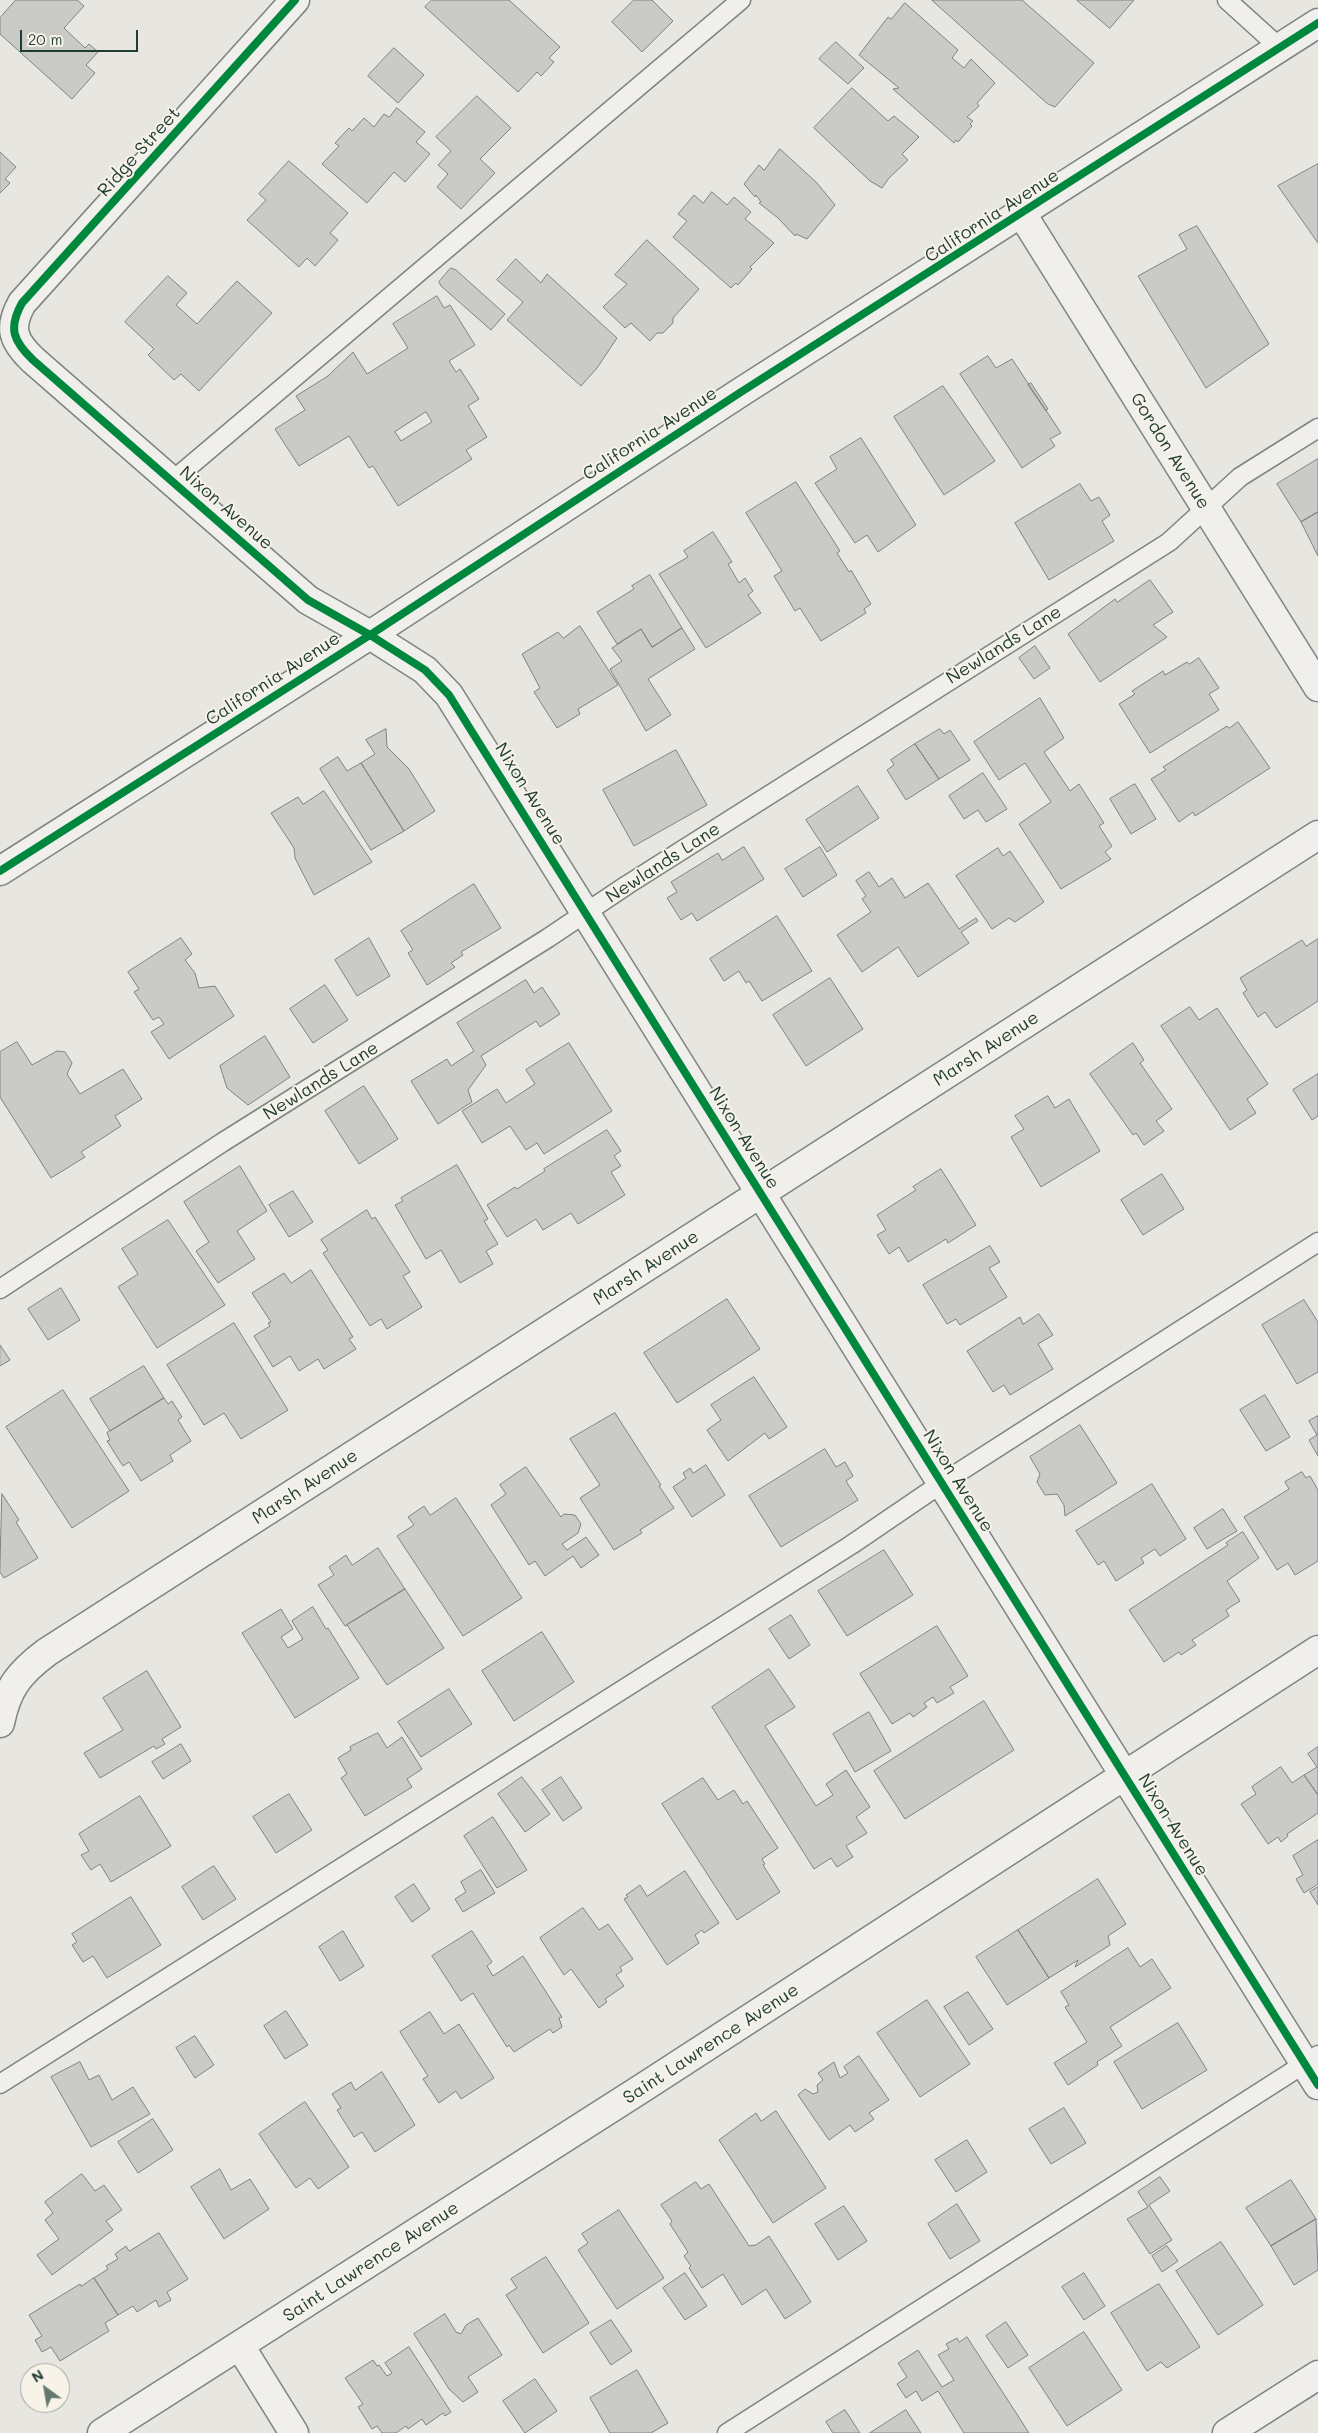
<!DOCTYPE html>
<style>
body{margin:0}
#map{position:relative;width:1318px;height:2433px;overflow:hidden;background:#e7e6e0;font-family:Mali,sans-serif}
canvas{display:block}
.north{position:absolute;left:20px;top:2363px;width:50px;height:50px;box-sizing:border-box;background:#f7f3e8;border:1px solid #a1aaa0;border-radius:50%;rotate:328deg;font-size:14px;font-weight:700;line-height:20px;text-align:center;color:#1f3d34}
.north::after{content:'';display:block;margin:auto;width:18px;height:22px;background:#657870;clip-path:polygon(50% 0,100% 100%,50% 72%,0 100%)}
.scale{position:absolute;left:20px;top:30px;width:118px;height:22px;box-sizing:border-box;border:2px solid #1f3d34;border-top:0;padding-left:6px;font-size:15px;line-height:18px;white-space:nowrap;color:#1f3d34;-webkit-text-stroke:4px #f7f3e8;paint-order:stroke}
</style>
<div id="map">
<canvas width="1318" height="2433"></canvas>
<div class="north">N</div>
<div class="scale">20 m</div>
</div>
<script>
const ctx = document.querySelector('canvas').getContext('2d');
ctx.lineJoin = 'round';
function fillPath(path, color) { ctx.fillStyle = color; ctx.fill(path, 'evenodd'); }
function stroke(path, color, width, dash) { ctx.strokeStyle = color; ctx.lineWidth = width; ctx.lineCap = dash ? 'butt' : 'round'; ctx.setLineDash(dash || []); ctx.stroke(path); }
function label(font, color, halo, rows, align = 'center') {
  ctx.font = font + ' Mali,sans-serif'; ctx.lineWidth = 4; ctx.setLineDash([]); ctx.textBaseline = 'middle'; ctx.strokeStyle = halo; ctx.fillStyle = color; for (const [text, x, y, turn = 0] of rows) {
    ctx.save(); ctx.translate(x, y); ctx.rotate((+turn || 0) * Math.PI / 180); ctx.textAlign = isNaN(turn) ? turn : align; if (halo) ctx.strokeText(text, 0, 0); ctx.fillText(text, 0, 0); ctx.restore();
  }
}
const building = new Path2D(`
 M16,0H77L84,6L64,28L85,48L89,44L98,52L86,65L95,73L72,99L0,34V18Z
 M432,0H509L560,47L549,58L554,62L541,76L537,72L518,92L425,7Z
 M634,0H652L673,21L642,52L612,22Z
 M932,0H1022L1094,63L1055,107L1048,104Z
 M1077,0H1134L1110,28Z
 M905,3L958,50L952,58L964,68L971,59L995,83L977,103L979,106L967,117L973,121L970,124L972,126L958,142L956,140L954,143L893,89L899,88L859,55L888,17L891,19Z
 M836,42L864,68L848,84L819,59Z
 M394,48L424,75L398,103L368,76Z
 M852,88L888,121L894,116L919,137L902,154L908,160L889,178L882,188L870,181L814,128Z
 M477,96L511,128L480,159L495,173L461,209L437,187L448,174L438,165L451,151L436,137Z
 M397,108L425,132L416,142L430,154L405,182L394,172L367,203L322,164L339,146L335,143L349,128L352,131L364,118L374,127L384,114L389,117Z
 M780,149L817,183L835,205L807,239L796,234L795,236L778,218L759,203L761,202L756,195L755,197L744,184L759,165L764,170Z
 M0,152L16,167L5,179L10,183L0,193Z
 M289,161L348,213L330,233L338,240L315,266L307,258L299,267L247,220L266,200L259,194Z
 M1318,164V243L1278,186Z
 M712,192L727,205L734,197L751,212L745,219L774,243L750,267L752,269L738,285L736,283L731,288L673,237L687,221L678,214L694,195L703,203Z
 M1197,226L1269,344L1206,388L1138,276L1187,249L1179,235Z
 M647,240L699,289L673,318V323L663,333H657L650,341L631,323L625,328L603,307L627,284L615,275Z
 M516,259L541,283L547,274L617,338L597,368L581,386L507,320L523,302L497,280Z
 M451,268L456,270L505,314L491,330L441,286L439,282Z
 M168,276L187,293L176,305L197,324L237,281L272,313L199,391L181,374L174,380L148,355L154,349L125,322Z
 M437,296L444,308L450,305L475,345L449,361L456,372L460,369L479,399L468,406L487,437L466,450L472,459L398,506L373,466L369,468L349,436L299,466L275,429L305,410L296,396L328,376L353,352L367,374L408,348L393,324ZM426,412L432,422L401,441L395,432Z
 M988,356L996,368L1012,359L1061,433L1050,439L1055,446L1022,468L960,374Z
 M1031,383L1048,409L1046,411L1028,385Z
 M943,386L995,461L944,495L894,417Z
 M861,438L916,525L878,552L867,535L855,543L815,483L837,469L830,457Z
 M1318,459V512L1301,522L1277,484Z
 M796,482L840,551L837,553L849,572L851,570L871,604L864,609L866,613L821,641L800,608L795,611L774,576L782,571L746,513Z
 M1080,484L1091,501L1099,497L1110,515L1102,521L1114,541L1049,580L1015,523Z
 M1318,512V556L1301,522Z
 M713,532L732,562L728,564L739,583L745,578L753,591L748,595L761,613L706,648L659,574L688,557L684,551Z
 M650,575L682,628L652,647L641,629L617,644L597,612L634,589L632,586Z
 M1150,580L1173,612L1153,625L1167,637L1100,682L1068,634L1115,599L1117,602Z
 M580,626L618,685L578,709L580,714L557,728L534,692L540,688L522,654L558,632L563,638Z
 M682,628L695,649L648,679L671,715L646,731L610,669L622,661L612,648L641,629L652,647Z
 M1035,646L1050,668L1034,679L1019,658Z
 M1199,658L1219,688L1209,694L1219,710L1150,753L1119,704L1135,694L1132,691L1163,671L1165,675L1187,662L1189,664Z
 M1040,698L1064,738L1044,752L1070,791L1079,784L1104,823L1099,826L1112,846L1105,852L1111,859L1061,889L1019,824L1051,802L1025,763L999,780L974,742Z
 M1238,722L1270,768L1195,816L1193,812L1179,822L1151,779L1166,770L1163,767L1227,726L1229,728Z
 M386,729L387,747L409,769L435,811L404,831L361,763L375,754L366,740Z
 M940,729L944,734L950,730L970,760L939,779L915,744Z
 M915,744L939,779L906,800L887,770L894,765L891,760Z
 M676,750L707,805L634,846L603,790Z
 M338,757L347,771L361,763L404,831L371,850L320,769Z
 M983,773L1007,809L986,822L978,810L964,819L949,796Z
 M1135,784L1156,819L1131,834L1110,799Z
 M858,786L879,818L827,852L806,820Z
 M324,791L372,862L314,895L295,858L294,848L271,813L298,797L303,804Z
 M744,847L764,879L697,921L692,913L681,920L667,898L677,892L671,882L718,853L722,860Z
 M820,847L837,875L803,897L785,869Z
 M998,848L1003,856L1010,851L1044,902L1015,922L1009,918L992,929L956,876Z
 M869,872L879,887L892,878L905,898L928,883L959,929L976,918L978,921L961,932L969,943L918,977L898,947L862,972L837,935L871,912L862,899L866,896L856,881Z
 M474,884L501,928L461,952L463,955L451,963L455,967L427,985L408,953L413,950L401,931Z
 M777,916L812,971L762,1001L749,981L746,983L739,971L724,981L710,959Z
 M181,938L192,954L185,960L195,973L199,988L215,986L234,1016L169,1059L151,1032L164,1024L159,1017L153,1020L134,992L139,989L128,972Z
 M369,938L390,976L357,996L335,960Z
 M1318,939V1001L1276,1028L1265,1012L1258,1017L1243,993L1247,990L1240,978L1302,940L1306,946Z
 M830,978L863,1029L806,1066L773,1015Z
 M526,980L534,993L542,987L560,1014L540,1027L536,1021L481,1056L486,1065L468,1090L472,1102L438,1124L411,1081L447,1059L451,1066L474,1051L457,1023Z
 M325,985L348,1020L313,1043L290,1009Z
 M1190,1007L1199,1020L1217,1008L1268,1084L1247,1099L1256,1113L1230,1130L1161,1026Z
 M265,1036L290,1077L248,1105L227,1088L220,1066Z
 M17,1042L32,1065L57,1051L65,1052L72,1063L67,1074L80,1094L123,1069L142,1099L115,1116L121,1126L81,1152L85,1157L51,1178L0,1097V1052Z
 M569,1043L612,1111L544,1154L537,1143L526,1150L510,1126L482,1143L462,1111L497,1089L506,1103L535,1084L526,1070Z
 M1133,1043L1144,1060L1140,1063L1172,1109L1156,1121L1164,1131L1144,1145L1136,1133L1133,1135L1090,1074Z
 M1318,1074V1116L1312,1120L1293,1090Z
 M364,1086L398,1139L359,1164L325,1111Z
 M1048,1096L1055,1108L1069,1099L1100,1151L1041,1187L1011,1137L1024,1129L1015,1116Z
 M607,1130L621,1151L614,1156L621,1166L611,1172L625,1195L578,1224L571,1213L543,1230L536,1219L507,1237L487,1205L515,1187L517,1189L545,1171L544,1169Z
 M457,1165L488,1219L484,1221L498,1244L486,1251L493,1264L460,1283L441,1250L426,1259L395,1205L403,1201L401,1198Z
 M240,1166L267,1211L237,1231L255,1259L218,1283L196,1251L209,1242L184,1202Z
 M941,1169L976,1225L948,1243L946,1239L908,1262L899,1247L889,1254L877,1235L886,1230L877,1215L916,1190L913,1187Z
 M1162,1174L1184,1209L1143,1235L1121,1200Z
 M293,1191L313,1222L289,1237L269,1205Z
 M367,1210L372,1219L375,1217L410,1272L403,1276L422,1307L387,1329L381,1319L370,1326L323,1253L328,1250L321,1240Z
 M168,1220L225,1305L157,1348L118,1287L138,1274L122,1249Z
 M990,1246L1000,1262L989,1268L1007,1297L960,1325L956,1319L947,1324L923,1285Z
 M311,1270L353,1337L349,1339L356,1349L324,1369L318,1359L299,1371L290,1356L273,1367L254,1336L270,1326L268,1323L271,1322L252,1293L284,1273L291,1283Z
 M61,1288L80,1320L48,1340L28,1309Z
 M727,1299L760,1349L677,1403L644,1353Z
 M1304,1300L1318,1322V1372L1297,1384L1262,1325Z
 M1039,1314L1053,1335L1038,1344L1053,1369L1010,1395L1004,1385L993,1392L967,1351L1020,1317L1023,1324Z
 M234,1323L288,1410L241,1439L224,1413L204,1425L167,1365Z
 M0,1345L10,1360L0,1366Z
 M144,1366L164,1398L110,1431L90,1399Z
 M754,1377L787,1427L769,1439L765,1433L728,1461L707,1430L721,1420L711,1405Z
 M63,1390L129,1491L72,1528L6,1427Z
 M1265,1395L1290,1437L1266,1451L1240,1410Z
 M164,1398L168,1404L172,1401L182,1417L178,1420L191,1441L170,1455L173,1461L141,1481L129,1462L123,1466L107,1441L110,1440L107,1433Z
 M615,1413L661,1485L659,1486L674,1508L640,1530L642,1533L614,1550L580,1498L600,1485L570,1439Z
 M1318,1416V1456L1309,1440L1317,1435L1309,1421Z
 M1080,1425L1117,1483L1065,1516L1064,1505L1057,1494L1045,1495L1037,1482L1040,1474L1030,1457Z
 M825,1449L836,1467L845,1462L853,1476L846,1481L858,1500L781,1547L749,1496Z
 M706,1465L725,1495L692,1517L673,1487L686,1478L683,1473L690,1468L693,1473Z
 M526,1467L561,1517L564,1514L575,1515L581,1524L578,1533L562,1544L567,1550L586,1537L599,1555L581,1568L573,1556L545,1576L535,1561L529,1565L491,1505L506,1494L500,1485Z
 M1302,1472L1306,1478L1310,1476L1318,1490V1561L1295,1575L1288,1563L1277,1570L1244,1517L1289,1489L1285,1482Z
 M1152,1484L1186,1539L1160,1556L1155,1549L1141,1558L1144,1563L1116,1581L1104,1561L1098,1565L1076,1531Z
 M2,1494L19,1520L16,1522L38,1558L4,1578L0,1572Z
 M456,1498L522,1598L463,1636L397,1536L414,1525L408,1517L424,1506L430,1515Z
 M1223,1509L1237,1531L1207,1549L1194,1528Z
 M1243,1532L1259,1558L1227,1581L1240,1601L1226,1610L1229,1616L1192,1640L1196,1645L1181,1655L1179,1652L1164,1662L1129,1610L1228,1545L1226,1543Z
 M378,1548L405,1589L345,1626L318,1585L334,1575L329,1567L346,1555L352,1565Z
 M884,1550L913,1595L847,1636L818,1591Z
 M405,1589L444,1648L387,1685L347,1625Z
 M313,1607L326,1629L328,1628L359,1678L295,1718L242,1633L281,1609L293,1629L281,1637L288,1648L303,1639L292,1621Z
 M791,1615L810,1645L789,1659L769,1629Z
 M937,1626L968,1676L950,1687L954,1693L937,1703L933,1697L924,1703L927,1707L913,1717L910,1713L892,1724L860,1674Z
 M542,1632L574,1682L514,1721L482,1671Z
 M769,1669L795,1707L765,1726L816,1806L833,1795L826,1784L846,1770L870,1807L856,1817L867,1833L846,1846L853,1857L837,1867L831,1858L814,1869L712,1707Z
 M147,1671L181,1727L162,1739L165,1744L156,1749L154,1746L100,1778L84,1753L123,1730L103,1698Z
 M449,1689L472,1724L421,1757L398,1722Z
 M984,1701L1014,1750L905,1819L874,1771Z
 M869,1712L891,1751L855,1772L833,1734Z
 M378,1733L387,1748L402,1737L422,1769L407,1779L412,1787L365,1816L341,1778L347,1774L338,1758L351,1750L350,1747Z
 M181,1744L191,1761L163,1779L152,1762Z
 M1318,1747V1795L1304,1775L1317,1767L1308,1754Z
 M1281,1767L1292,1783L1304,1775L1318,1795V1813L1287,1834L1288,1836L1281,1842L1278,1837L1268,1844L1241,1804L1256,1794L1252,1787Z
 M522,1777L550,1814L525,1832L498,1794Z
 M561,1777L582,1808L563,1821L542,1790Z
 M703,1778L718,1800L734,1790L743,1804L747,1801L778,1848L762,1859L765,1864L763,1865L780,1892L737,1920L662,1804Z
 M289,1794L312,1830L276,1853L253,1817Z
 M140,1796L171,1846L111,1882L100,1864L91,1870L81,1855L89,1851L79,1834Z
 M493,1817L527,1870L497,1888L464,1836Z
 M1318,1840V1884L1304,1893L1296,1879L1303,1875L1293,1856Z
 M214,1866L236,1899L203,1920L182,1887Z
 M481,1870L495,1893L463,1912L455,1899L466,1892L461,1882Z
 M685,1871L719,1923L704,1933L702,1930L695,1935L699,1943L667,1965L624,1899L628,1897L626,1895L640,1885L647,1896Z
 M1098,1879L1126,1924L1108,1936L1110,1945L1075,1967L1078,1960L1049,1978L1018,1930Z
 M414,1884L430,1909L412,1922L395,1897Z
 M1318,1887V1905L1310,1892Z
 M131,1897L161,1945L107,1978L93,1956L83,1962L72,1945L77,1942L72,1934Z
 M583,1908L599,1930L608,1924L633,1959L620,1967L622,1971L616,1975L624,1986L605,1999L607,2002L599,2008L571,1969L564,1975L540,1938Z
 M1018,1930L1049,1978L1007,2005L976,1957Z
 M343,1931L364,1966L340,1981L319,1947Z
 M472,1931L492,1962L487,1966L493,1976L523,1956L562,2017L559,2018L562,2027L553,2033L550,2029L514,2052L509,2045L507,2047L473,1993L461,2001L432,1956Z
 M1128,1948L1140,1967L1152,1959L1171,1988L1110,2027L1122,2046L1097,2062L1098,2065L1068,2085L1054,2063L1087,2042L1065,2007L1069,2005L1061,1992Z
 M968,1992L993,2029L969,2045L944,2007Z
 M927,2000L970,2064L920,2097L877,2033Z
 M286,2011L308,2045L285,2059L264,2026Z
 M430,2012L444,2034L459,2024L494,2078L461,2099L456,2091L439,2103L423,2079L428,2076L400,2032Z
 M1178,2023L1207,2070L1142,2109L1114,2062Z
 M195,2036L214,2065L195,2078L176,2048Z
 M859,2056L889,2100L869,2113L874,2119L855,2132L850,2125L829,2140L798,2095L805,2089L813,2094L818,2092L817,2085L823,2080L818,2073L834,2062L840,2078L848,2073L844,2067Z
 M80,2062L89,2080L99,2075L112,2100L133,2087L150,2114L91,2147L51,2077Z
 M382,2072L415,2125L375,2152L362,2132L354,2137L337,2110L341,2108L332,2094L351,2082L355,2090Z
 M305,2102L349,2167L318,2189L310,2178L296,2188L259,2134Z
 M1064,2108L1086,2143L1051,2164L1029,2129Z
 M776,2111L826,2188L773,2223L719,2140L756,2113L761,2121Z
 M153,2119L173,2150L138,2173L118,2142Z
 M967,2140L987,2172L956,2192L935,2160Z
 M220,2169L231,2190L250,2179L269,2209L224,2239L191,2187Z
 M82,2174L95,2191L104,2185L122,2210L106,2221L113,2230L52,2275L37,2255L59,2239L45,2220L53,2213L45,2202Z
 M1160,2177L1170,2191L1149,2205L1172,2240L1150,2254L1127,2219L1148,2207L1138,2192Z
 M1291,2180L1316,2219L1271,2246L1246,2208Z
 M696,2182L701,2189L709,2184L749,2246L756,2245L769,2236L811,2302L785,2319L766,2289L742,2305L723,2274L702,2288L689,2268L691,2266L684,2256L688,2252L670,2224L672,2221L661,2205Z
 M957,2204L980,2241L950,2259L928,2224Z
 M844,2206L867,2241L838,2260L815,2224Z
 M619,2210L664,2278L617,2309L578,2250L588,2243L582,2234Z
 M1316,2219L1318,2270L1294,2285L1271,2246Z
 M159,2233L188,2279L167,2292L171,2300L159,2307L156,2300L137,2312L133,2306L118,2315L94,2278L108,2269L106,2266L118,2259L115,2254L126,2246L129,2251Z
 M1221,2242L1263,2305L1218,2335L1176,2271Z
 M1167,2246L1178,2261L1162,2272L1152,2256Z
 M546,2257L589,2323L543,2353L506,2295L517,2288L511,2279Z
 M685,2273L707,2306L685,2320L663,2288Z
 M1084,2273L1105,2306L1084,2320L1062,2287Z
 M94,2278L118,2315L105,2323L109,2331L60,2361L51,2347L42,2352L35,2340L42,2336L29,2315L80,2284L81,2286Z
 M1159,2284L1200,2347L1167,2368L1161,2362L1147,2371L1111,2313Z
 M445,2314L456,2332L461,2334L466,2325L478,2318L502,2355L468,2377L478,2392L463,2402L449,2389L414,2334Z
 M611,2320L632,2351L611,2365L590,2333Z
 M1006,2322L1028,2355L1008,2368L986,2336Z
 M1084,2332L1122,2390L1067,2426L1029,2368Z
 M967,2337L1029,2433H964L938,2391L922,2401L916,2391L906,2398L897,2384L907,2377L898,2363L918,2350L942,2387L954,2380L938,2355L949,2349L946,2344L957,2338L959,2342Z
 M409,2347L451,2412L445,2416L443,2413L426,2425L422,2419L408,2429L406,2426L396,2433H382L377,2426L372,2429L358,2407L363,2404L345,2378L373,2360L377,2366L379,2365L387,2376L392,2373L385,2363Z
 M637,2370L668,2423L651,2433H610L590,2398Z
 M535,2379L557,2411L525,2433L503,2401Z
 M845,2410L860,2433H833L826,2422Z
 M906,2410L921,2433H870Z`);
fillPath(building, '#cacbc6');
stroke(building, '#7e847f', 1);
const service = new Path2D(`
 M1227,0L1280,48
 M172,481L741,0
 M0,1289L223,1142L548,938L627,885L1169,542L1240,477L1318,428
 M0,2084L851,1545L942,1483L1318,1242
 M727,2433L1318,2055`);
const minor = new Path2D(`
 M295,0L22,303C8,328 13,341 33,360L308,600L370,635L425,670L449,695L1318,2085
 M1022,214L1318,687
 M0,1723C7,1688 19,1673 47,1652L1318,835
 M240,2346L294,2433
 M102,2433L644,2087L1318,1650
 M1227,2433L1318,2375`);
const secondary = new Path2D(`
 M0,871L370,635L741,392L1318,23`);
stroke(service, '#7e847f', 21);
stroke(minor, '#7e847f', 31);
stroke(secondary, '#7e847f', 31);
stroke(service, '#f0efeb', 18);
stroke(minor, '#f0efeb', 28);
stroke(secondary, '#f0efeb', 28);
stroke(new Path2D(`
 M295,0L22,303C8,328 13,341 33,360L308,600L370,635L425,670L449,695L1318,2085
 M0,871L370,635L741,392L1318,23`), '#00873e', 8);
label('18px', '#1f3d34', '#f7f3e8', [
 ["Ridge Street",139,152,-48],
 ["California Avenue",992,216,-33],
 ["California Avenue",650,434,-33],
 ["Gordon Avenue",1170,451,58],
 ["Nixon Avenue",226,508,41],
 ["Newlands Lane",1004,645,-32],
 ["California Avenue",273,679,-33],
 ["Nixon Avenue",530,794,58],
 ["Newlands Lane",663,863,-33],
 ["Marsh Avenue",986,1049,-33],
 ["Newlands Lane",321,1081,-32],
 ["Nixon Avenue",744,1138,58],
 ["Marsh Avenue",646,1268,-33],
 ["Nixon Avenue",958,1481,58],
 ["Marsh Avenue",305,1487,-33],
 ["Nixon Avenue",1173,1825,58],
 ["Saint Lawrence Avenue",711,2044,-33],
 ["Saint Lawrence Avenue",371,2262,-33]
]);
</script>
